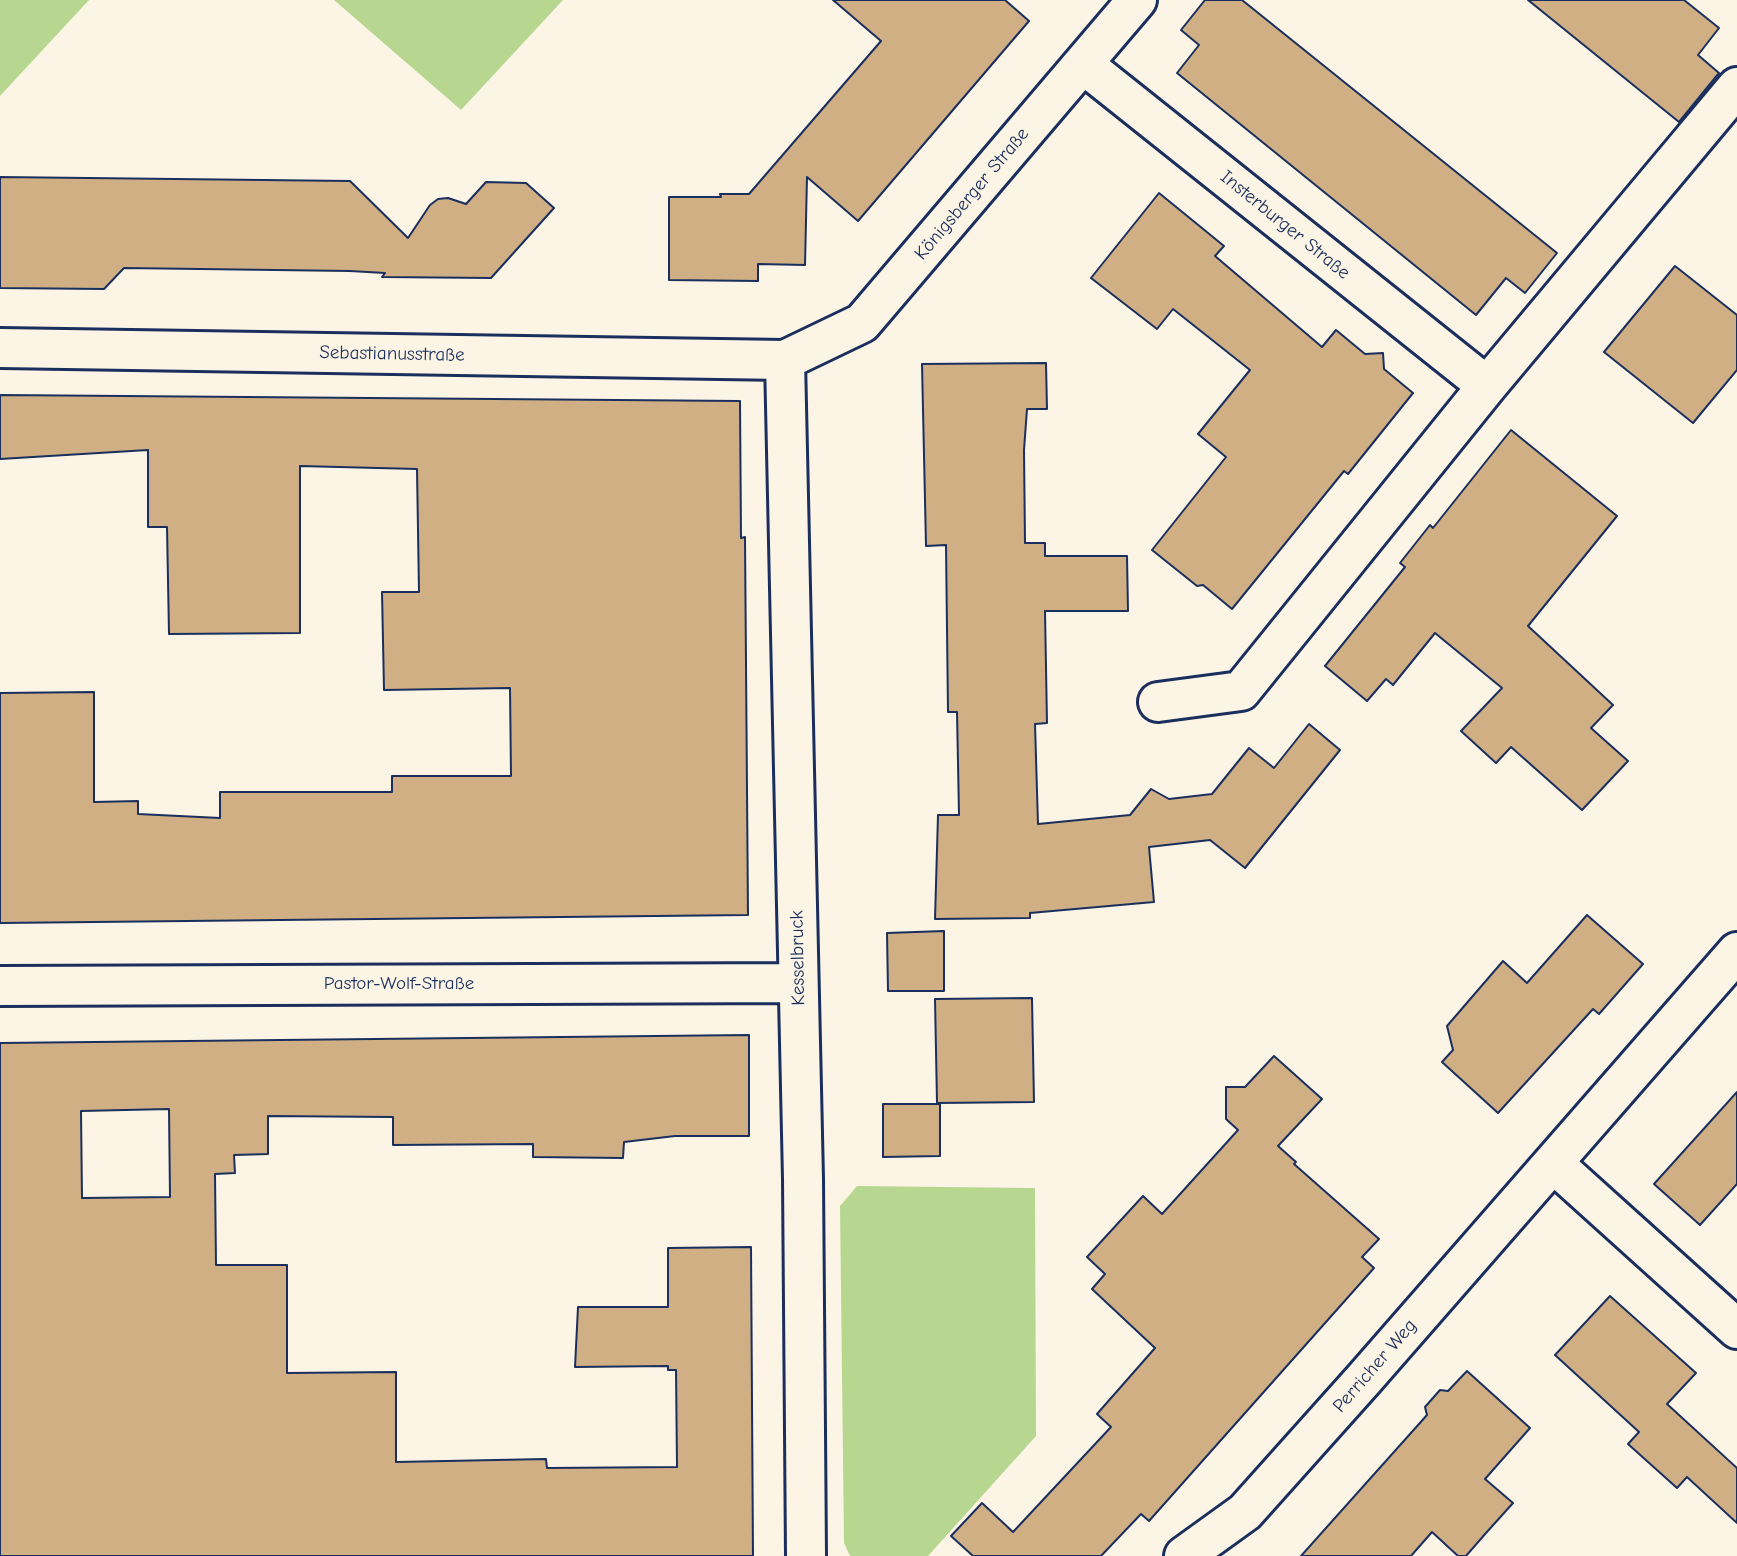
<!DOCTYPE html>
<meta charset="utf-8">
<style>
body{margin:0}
canvas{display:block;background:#fcf5e5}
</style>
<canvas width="1737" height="1556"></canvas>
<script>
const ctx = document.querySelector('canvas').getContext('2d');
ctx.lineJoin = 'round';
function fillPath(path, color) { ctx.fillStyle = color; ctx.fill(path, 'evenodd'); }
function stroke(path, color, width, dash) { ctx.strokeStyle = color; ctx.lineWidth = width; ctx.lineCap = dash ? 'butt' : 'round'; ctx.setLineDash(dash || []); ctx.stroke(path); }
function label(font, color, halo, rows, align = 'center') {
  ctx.font = font + ' "Comic Neue",sans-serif'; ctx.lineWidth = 7; ctx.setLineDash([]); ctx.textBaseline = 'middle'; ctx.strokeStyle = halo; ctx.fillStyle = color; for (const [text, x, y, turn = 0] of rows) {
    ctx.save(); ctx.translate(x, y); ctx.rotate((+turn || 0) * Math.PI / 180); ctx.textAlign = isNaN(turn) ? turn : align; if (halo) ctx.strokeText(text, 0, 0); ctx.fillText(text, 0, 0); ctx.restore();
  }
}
fillPath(new Path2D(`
 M0,0H89L0,96Z
 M334,0H563L461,110Z
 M857,1186L1035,1188L1036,1436L928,1556H850L844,1543L840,1206Z`), '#b7d791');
const building = new Path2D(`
 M833,0H1005L1029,21L858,221L807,177L805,265L758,264V281L669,280V197H721L720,194H749L881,41Z
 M1205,0H1242L1557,253L1525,293L1506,278L1476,315L1177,73L1199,45L1181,30Z
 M1528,0H1684L1719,28L1698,55L1719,73L1679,122Z
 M0,177L350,181L408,238L430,205L438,199L448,198L466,204L486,182L526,183L554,208L491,278L382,277L385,273L350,271L124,268L104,289L0,288Z
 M1159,193L1224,246L1215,256L1322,347L1336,330L1365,354L1383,353L1384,369L1413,393L1348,474L1344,471L1232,609L1203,585L1197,586L1152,550L1226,457L1198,434L1250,370L1173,309L1157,329L1091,278Z
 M1675,266L1737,315V370L1693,423L1604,352Z
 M1046,363L1047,409H1027L1024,450L1025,543H1045V556H1127L1128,611H1045L1047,723L1035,724L1038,824L1130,815L1151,789L1169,799L1212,794L1249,748L1274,768L1309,724L1340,750L1245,868L1210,840L1149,847L1154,902L1030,913V918L935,919L938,815H959L957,712H948L946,545L926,546L922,364Z
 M0,395L740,401L741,538L745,537L748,915L0,923V693L94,692V802L138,801V814L220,818V792H392V776H511L510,688L384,690L382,592H419L417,469L300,466V633L169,634L167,527H148V450L0,459Z
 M1511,430L1617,516L1528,626L1613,705L1591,728L1628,761L1582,810L1511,747L1496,763L1461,731L1502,688L1435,633L1393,685L1386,679L1367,701L1325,666L1405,567L1400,563L1430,525L1433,528Z
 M1587,915L1643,964L1599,1014L1593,1009L1498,1113L1442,1062L1453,1050L1447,1026L1503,961L1527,983Z
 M944,931V991H888L887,933Z
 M1032,998L1034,1102L937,1103L935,999Z
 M749,1035V1136H675L624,1142L623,1158L533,1157V1144L393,1145V1117L268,1116V1154L234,1155L235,1173L215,1174L216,1265H287V1373L396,1372V1462L546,1459L547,1468L677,1467L676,1370H668V1366L575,1367L578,1307H668V1248L751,1247L753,1556H0V1043ZM169,1109L170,1197L82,1198L81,1111Z
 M1274,1056L1322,1099L1278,1146L1296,1162L1294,1164L1379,1239L1362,1257L1374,1268L1149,1521L1141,1514L1101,1556H973L951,1536L982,1503L1013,1532L1111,1427L1097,1414L1155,1348L1092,1289L1105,1274L1087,1257L1143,1196L1162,1214L1238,1130L1226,1119V1087H1245Z
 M1737,1092V1184L1700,1225L1654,1184Z
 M883,1104H940V1156L883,1157Z
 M1610,1296L1696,1373L1667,1404L1737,1468V1523L1687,1477L1677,1488L1628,1444L1639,1432L1555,1355Z
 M1467,1371L1530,1428L1485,1479L1513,1503L1486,1533L1466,1556H1458L1432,1532L1411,1556H1301L1427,1415L1425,1407L1440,1390L1448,1391Z`);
fillPath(building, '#cfaf83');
stroke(building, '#1b2f5e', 2);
const minor = new Path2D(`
 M1083,64L1487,386
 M0,348L785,360L862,323L1137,0
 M785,360L803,1179L806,1556
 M1158,702L1241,691L1487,386L1737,87
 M0,986L798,983
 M1553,1163L1737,1329
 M1184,1556L1245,1512L1364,1379L1737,952`);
stroke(minor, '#1b2f5e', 44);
stroke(minor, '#fcf5e5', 38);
label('19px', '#1b2f5e', '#fcf5e5', [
 ["Königsberger Straße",972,194,-50],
 ["Insterburger Straße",1285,225,39],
 ["Sebastianusstraße",392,354,1],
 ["Kesselbruck",798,958,-91],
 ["Pastor-Wolf-Straße",399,984],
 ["Perricher Weg",1375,1366,-49]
]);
</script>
